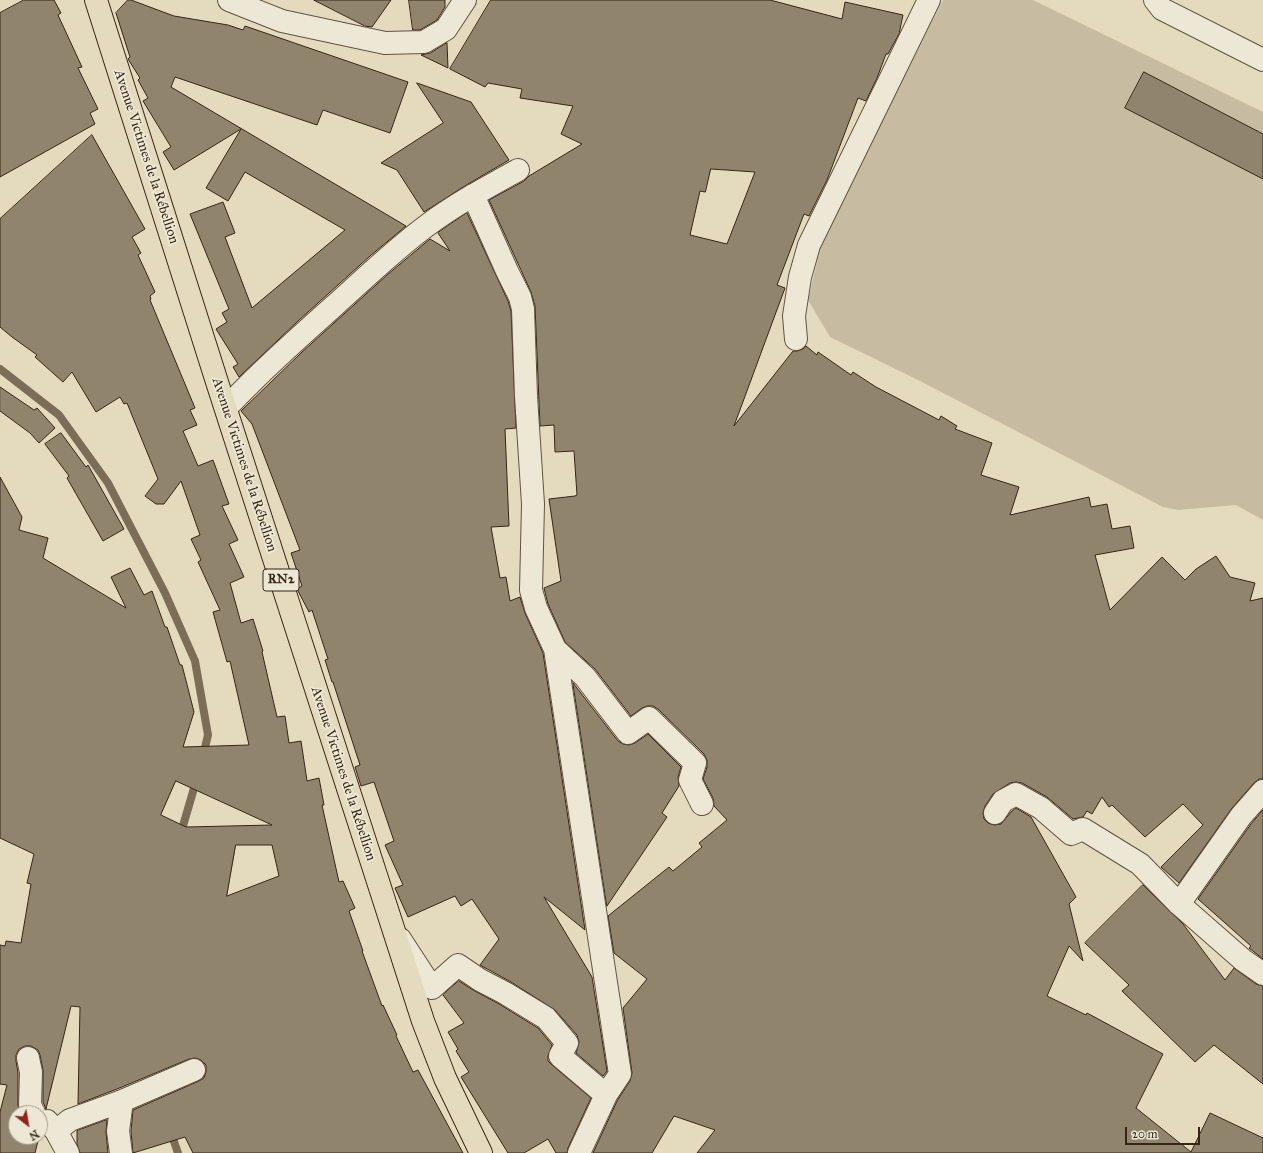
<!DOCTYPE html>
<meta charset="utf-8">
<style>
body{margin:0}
#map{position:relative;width:1263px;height:1153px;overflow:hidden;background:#e4dbbf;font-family:"IM FELL Great Primer",serif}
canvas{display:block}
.north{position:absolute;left:8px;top:1105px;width:40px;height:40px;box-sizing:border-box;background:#ede8d5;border:1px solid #a49a88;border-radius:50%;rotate:149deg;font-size:11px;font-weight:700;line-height:16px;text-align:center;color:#372515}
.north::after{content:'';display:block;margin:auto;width:14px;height:18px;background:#8f2418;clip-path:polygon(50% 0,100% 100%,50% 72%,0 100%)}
.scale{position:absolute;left:1125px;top:1127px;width:75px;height:18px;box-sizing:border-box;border:2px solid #372515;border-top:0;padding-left:5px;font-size:12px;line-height:14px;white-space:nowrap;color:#372515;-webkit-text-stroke:3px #ede8d5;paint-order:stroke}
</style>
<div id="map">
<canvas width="1263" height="1153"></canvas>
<div class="north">N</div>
<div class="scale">20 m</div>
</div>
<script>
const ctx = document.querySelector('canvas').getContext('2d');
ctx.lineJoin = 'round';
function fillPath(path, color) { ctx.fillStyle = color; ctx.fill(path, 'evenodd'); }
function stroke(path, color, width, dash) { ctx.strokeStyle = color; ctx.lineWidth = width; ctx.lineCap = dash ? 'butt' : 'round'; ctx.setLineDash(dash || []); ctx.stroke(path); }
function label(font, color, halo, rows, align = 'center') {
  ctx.font = font + ' "IM FELL Great Primer",serif'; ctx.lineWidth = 3.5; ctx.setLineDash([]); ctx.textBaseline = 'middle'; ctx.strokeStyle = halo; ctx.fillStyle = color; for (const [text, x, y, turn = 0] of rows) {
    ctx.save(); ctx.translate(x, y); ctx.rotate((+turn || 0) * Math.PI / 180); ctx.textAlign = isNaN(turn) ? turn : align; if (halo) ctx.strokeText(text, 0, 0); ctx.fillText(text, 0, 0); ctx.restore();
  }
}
fillPath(new Path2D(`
 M943,0H1033L1263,112V520L1236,505L1178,510L1163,507L918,380L830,337L808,300L822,240Z`), '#c7bca2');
stroke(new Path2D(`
 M0,369L59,415L108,483L165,593L195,661L208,735L203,756
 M180,836L197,778
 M170,1130L178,1153`), '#7b6d58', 8);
const building = new Path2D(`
 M24,0H54L61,13L58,15L82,67L78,68L98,109L90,113L95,124L0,177V13Z
 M128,0H131L174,16L228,25L243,30L245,26L408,82L390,133L323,110L317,125L175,77L171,87L406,226L370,256L298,321L239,377L233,367L238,364L216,329L227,322L222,313L229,309L190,214L223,202L235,233L225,237L252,308L345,230L245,172L228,201L206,188L241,129L174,170L163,152L171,147L143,101L148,98L138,80L140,78L128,59L130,57L116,13Z
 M314,0H391L372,27L365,26Z
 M409,0H445V7L437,20L420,30H413Z
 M491,0H770L842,19L845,2L903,15L899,34L888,54H886L877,78L866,101L858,98L827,180L809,216L804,214L777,285L785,288L734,426L793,351H797L803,349L806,346L817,355L818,352L851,375L853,372L876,387L939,420L941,416L957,426L955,429L992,443L981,475L1019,487L1010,515L1089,497L1091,507L1107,504L1112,529L1130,526L1134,548L1095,555L1110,610L1162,557L1185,580L1196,569L1216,556L1230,577L1255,583L1250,601L1263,598V779H1259L1254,783L1232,808L1179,883L1161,867L1203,825L1183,804L1145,837L1112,805L1109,807L1102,797L1092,814L1087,811L1083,817L1073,819L1047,797L1022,783L1016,782L1010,783L993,794L985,806L983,813L984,819L988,823L994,825L1001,824L1012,811L1016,808L1031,817L1076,897L1069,904L1083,961L1069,946L1047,996L1086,1015L1087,1013L1163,1054L1136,1108L1191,1152L1210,1113L1263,1138V1153H697L715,1130L674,1116L652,1153H593L617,1101L630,1081L632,1073L623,1008L647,979L614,953L608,916L669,867L673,871L702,847L699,843L727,820L714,806L713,798L703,779L707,767V760L704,754L658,709L653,706H647L642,708L631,716L595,669L565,642L548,604L544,588L561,581L549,499L575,496L577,495L574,451L555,452L554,425L540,426L535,306L531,292L489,200L524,181L529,176L582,144L561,134L573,106L520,98L522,89L488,83L485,87L450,69ZM711,169L755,172L727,244L690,235L700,191L705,192Z
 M447,43L448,68L421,55L430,53Z
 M1144,72L1263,134V179L1125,108Z
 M417,83L471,102L509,160L468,184L424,212L397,170L381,163L443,123Z
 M92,135L145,229L132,237L141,253L138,255L155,292L150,296L151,299L150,300L195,408L190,410L197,425L183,431L198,466L213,460L229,504L222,506L238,540L229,544L244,577L230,583L241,623L253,619L263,651L262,652L277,717L285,716L289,743L301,741L307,781L319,778L324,805H322L339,882L343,881L355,908L349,911L363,951H362L382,1006L383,1005L397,1035L396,1036L413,1072L418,1070L463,1153H193L185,1137L133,1153L131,1131L133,1110L199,1081L204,1078L206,1072V1065L201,1060L195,1058L189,1059L117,1089L78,1104L80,1007L71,1006L46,1109L43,1102V1070L40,1055L38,1050L31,1046H25L19,1049L16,1055V1061L18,1073V1105L20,1113H16V1137H39L35,1153H0V1112L7,1085L0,1084V945L5,946L6,941L21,943L31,884L27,883L34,854L0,838V477L22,517L19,530L48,538L43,558L126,608L111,577L130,568L144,595L152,591L165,627H167L180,665H182L194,712L183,747L249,745L230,661L227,662L213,612L220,610L198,562L201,560L191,539L200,535L181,481L164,504H156L145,496L158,479L127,403L124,404L120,397L96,412L72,372L63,382L35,357L37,355L12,337L0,327V219ZM176,781L272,825L186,827L161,815ZM236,845H272L279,876L227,896Z
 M467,213L508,301L511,311L516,428L505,429L509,526L491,527L500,578L506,577L510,601L520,597L525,613L543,653L585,930L544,897L592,977L607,1071L603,1076L576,1053L579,1042L577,1035L555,1010L511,982L480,965L499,939L472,899L461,906L455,896L408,917L395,888L403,885L385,845L394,841L374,782L361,786L355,767L360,765L333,682H332L325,660L328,659L312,610L309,612L297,589L302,586L291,553L300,550L252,424L241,411L301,353L387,275L430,239L450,251L438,233Z
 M0,387L34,410L37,408L55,428L39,443L30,433L0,411Z
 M61,433L86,467L88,465L124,529L103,541L67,478L69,476L45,444Z
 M573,683L618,741L623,744L629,745L635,743L648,734L681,767L678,777L679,786L662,813L667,817L607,906Z
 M1263,810V959L1249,948L1251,946L1198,899L1251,824Z
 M1143,885L1183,924L1225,980L1234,968L1256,984L1263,986V1084L1214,1045L1195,1062L1122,991L1129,985L1085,943Z
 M459,981L473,990L499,1004L538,1028L552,1045L548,1056V1061L552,1065L591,1098L568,1148L567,1153H556L548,1139L524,1153H508L461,1077L469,1072L456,1051L458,1049L448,1032L464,1023L443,995Z
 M107,1120L106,1132L108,1153H80L77,1144V1131Z`);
fillPath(building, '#91846d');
stroke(building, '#372515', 1);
const minor = new Path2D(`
 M229,0L282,21L385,43L424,42L446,29L465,0
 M473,195L507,271L520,297L523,309L526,396L533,504L531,590L536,608L555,649L585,677L628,733L649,718L695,763L690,780L702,804
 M796,339L794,316L800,277L809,245L929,0
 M226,408C260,372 297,339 334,306C364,279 393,251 425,227C454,205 487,187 518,170
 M555,649L620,1074L606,1095L579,1153
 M995,813L1003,801L1016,794L1041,808L1071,834L1083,829L1140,864L1179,904L1243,960L1263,974
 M1179,904L1241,816L1263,791
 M400,939L432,988L458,965L480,980L505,993L546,1018L567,1043L560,1056L606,1095
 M28,1058L31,1072L30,1105L34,1113
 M47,1121L56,1131L68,1153
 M56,1131L70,1120L122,1101L194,1070
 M121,1153L118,1131L122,1101`);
const tertiary = new Path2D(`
 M1155,0L1162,9L1263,60`);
const trunk = new Path2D(`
 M96,0L217,382L423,1021L445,1078L481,1153`);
stroke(minor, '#625240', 24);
stroke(tertiary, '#625240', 24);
stroke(trunk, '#372515', 24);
stroke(minor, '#ede8d5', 22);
stroke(tertiary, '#ede8d5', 22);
stroke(trunk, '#e4dbbf', 22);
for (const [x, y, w] of [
 [281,580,36]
]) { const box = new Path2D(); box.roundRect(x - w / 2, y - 11, w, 22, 3); ctx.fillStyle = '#ede8d5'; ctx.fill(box); stroke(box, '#372515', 1); }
label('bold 13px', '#372515', null, [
 ["RN2",281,580]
]);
label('14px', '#372515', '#ede8d5', [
 ["Avenue Victimes de la Rébellion",146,157,72],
 ["Avenue Victimes de la Rébellion",244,465,72],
 ["Avenue Victimes de la Rébellion",343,774,72]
]);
</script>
